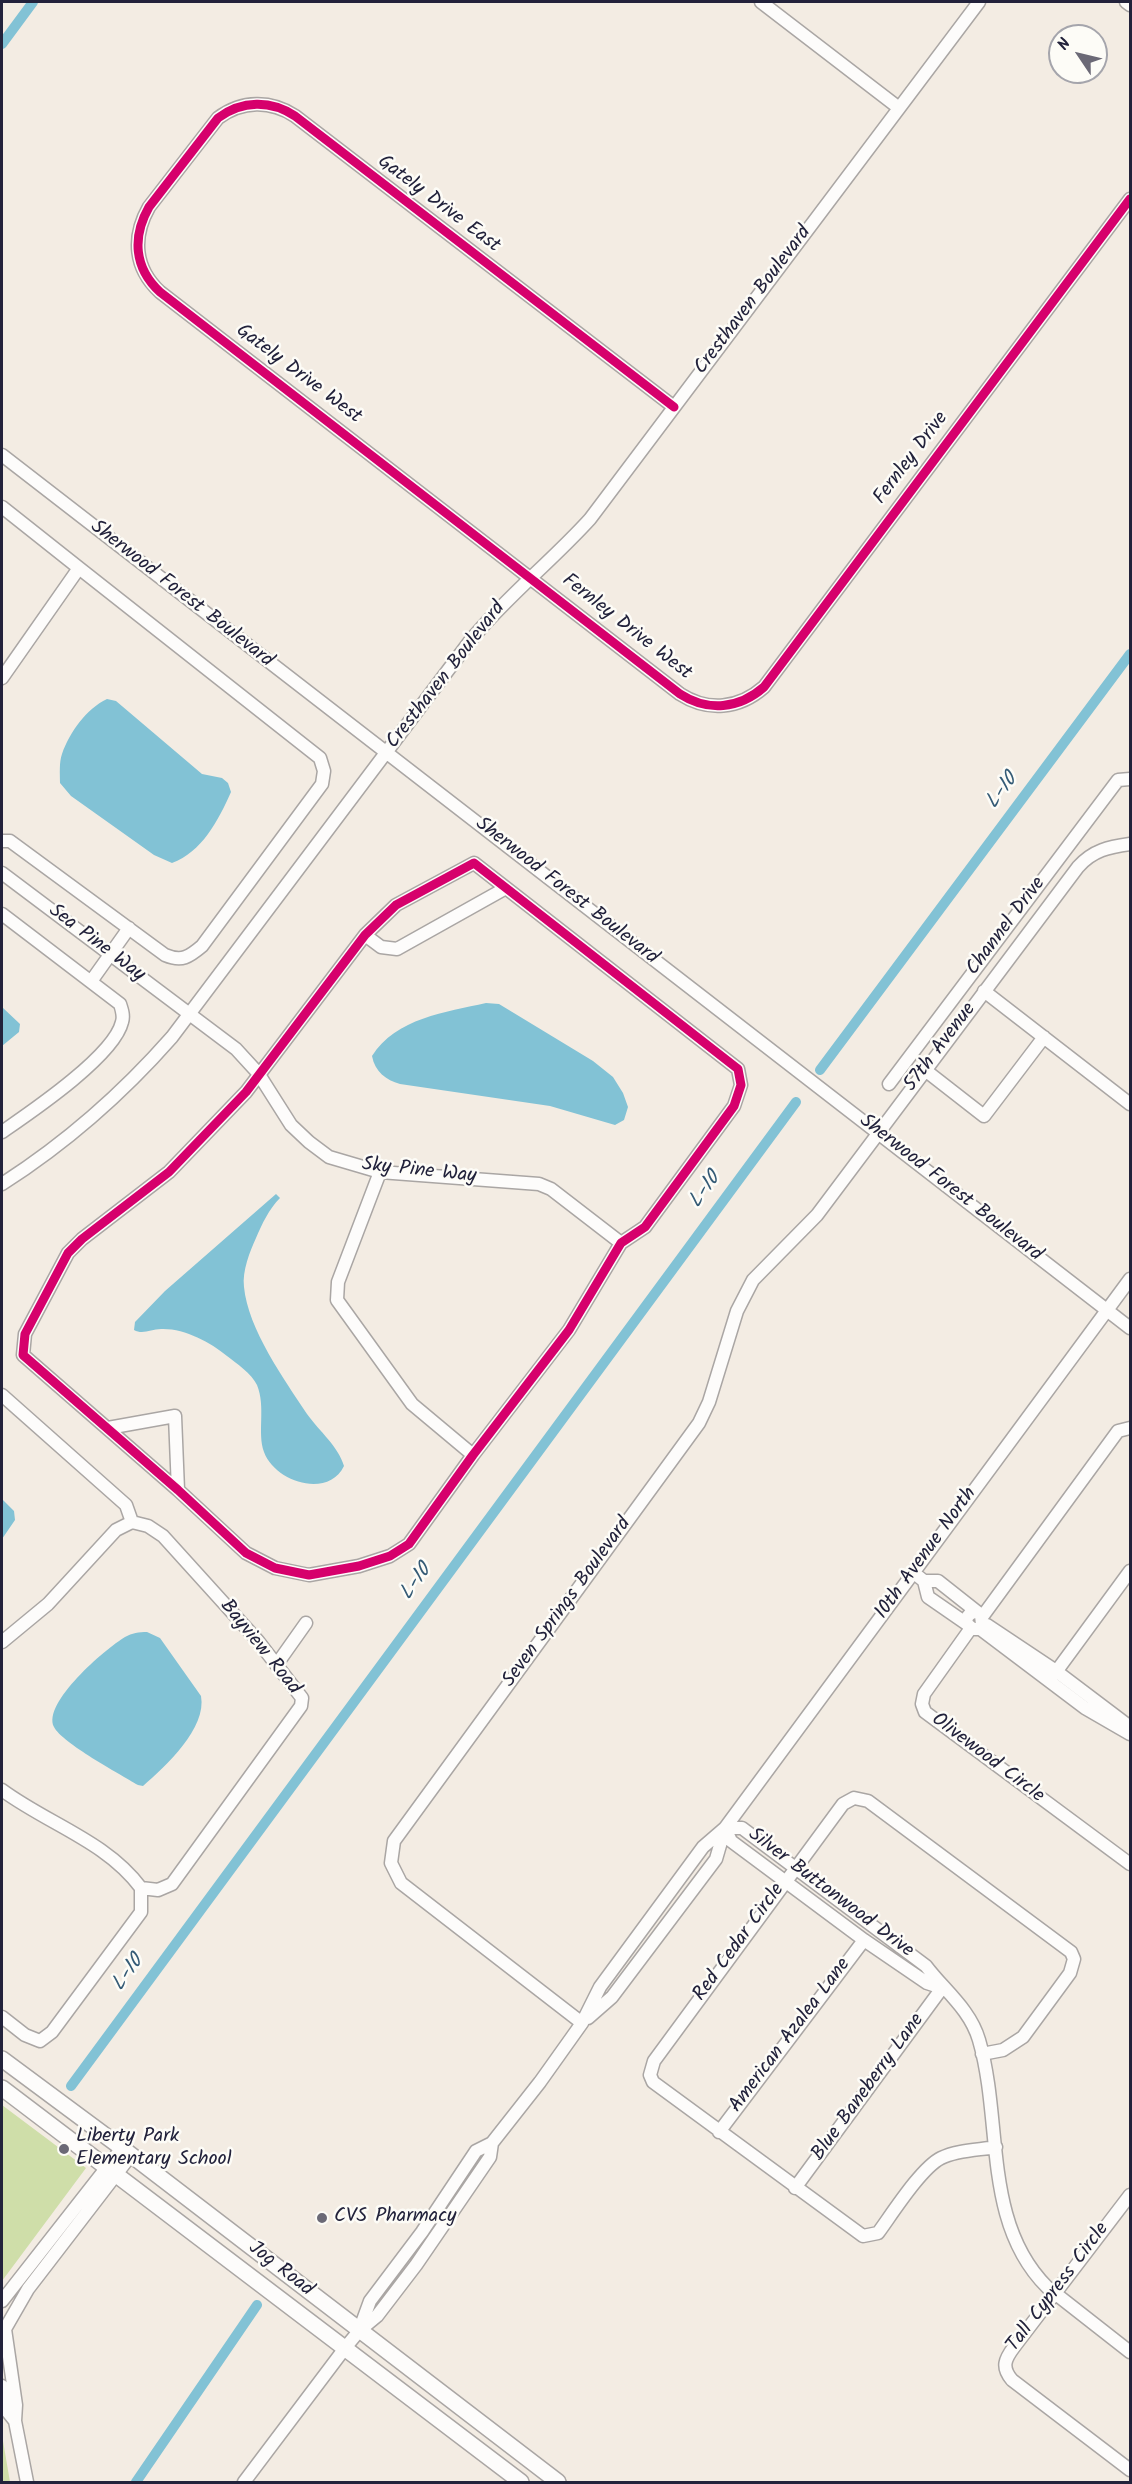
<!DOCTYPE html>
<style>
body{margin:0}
#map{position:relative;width:1132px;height:2484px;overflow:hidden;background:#f3ece3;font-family:Kalam,sans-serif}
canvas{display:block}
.frame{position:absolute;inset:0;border:3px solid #22223b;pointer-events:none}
.north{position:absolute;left:1048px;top:24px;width:60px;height:60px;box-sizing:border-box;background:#fdfcf7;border:2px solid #a5a5ac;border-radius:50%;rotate:305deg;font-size:16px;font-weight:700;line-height:24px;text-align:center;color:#22223b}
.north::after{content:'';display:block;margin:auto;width:21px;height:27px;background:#6b6976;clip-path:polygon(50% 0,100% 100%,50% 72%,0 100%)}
</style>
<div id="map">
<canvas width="1132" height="2484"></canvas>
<div class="frame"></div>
<div class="north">N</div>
</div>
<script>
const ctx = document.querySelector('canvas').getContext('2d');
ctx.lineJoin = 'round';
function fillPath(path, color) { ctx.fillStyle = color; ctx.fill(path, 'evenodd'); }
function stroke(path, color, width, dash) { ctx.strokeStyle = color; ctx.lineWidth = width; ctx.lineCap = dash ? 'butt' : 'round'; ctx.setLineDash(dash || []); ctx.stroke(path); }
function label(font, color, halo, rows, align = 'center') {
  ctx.font = font + ' Kalam,sans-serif'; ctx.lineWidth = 5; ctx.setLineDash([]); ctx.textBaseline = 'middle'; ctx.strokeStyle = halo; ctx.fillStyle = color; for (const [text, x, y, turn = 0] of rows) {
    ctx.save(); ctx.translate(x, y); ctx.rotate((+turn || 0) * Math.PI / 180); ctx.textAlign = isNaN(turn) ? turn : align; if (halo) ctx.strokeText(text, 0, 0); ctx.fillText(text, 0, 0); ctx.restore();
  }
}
fillPath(new Path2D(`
 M2,2105L86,2168L2,2281Z
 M2,2435L10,2482H2Z`), '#cfdea9');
fillPath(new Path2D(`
 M107,699L116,701L202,774L222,778L228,783L231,792C218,821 202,852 172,863L154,855L71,796L60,783C60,774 59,762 62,754C70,732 86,709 107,699Z
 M486,1003L499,1004L593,1061L613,1077L623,1093L628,1107L624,1120L615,1125L550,1106L400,1084C386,1080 375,1072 372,1056C396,1018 446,1012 486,1003Z
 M2,1007L20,1024L19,1032L2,1046Z
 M276,1194L280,1198C269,1209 262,1224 256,1238C250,1251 242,1271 244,1287C248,1329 284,1379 307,1414C320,1432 338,1446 344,1466C328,1499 275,1482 264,1452C257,1433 266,1407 257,1385C252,1374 236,1363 227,1356C210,1342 184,1328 161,1329C151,1329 143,1335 134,1330L135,1322L165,1291Z
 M2,1499L14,1511L15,1520L2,1539Z
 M147,1632L160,1638L201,1696C207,1728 166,1766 143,1786L138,1785C120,1774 62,1743 54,1727C42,1703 105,1649 125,1637C132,1633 139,1632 147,1632Z`), '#82c2d5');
stroke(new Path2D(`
 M2,44L33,2
 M820,1070L1130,654
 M71,2086L796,1102
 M136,2482L257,2305`), '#82c2d5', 10);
const minor = new Path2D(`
 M761,2L899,108
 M1126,2L1130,5
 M674,407L295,116C271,100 242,100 218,118L149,207C132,237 134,268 160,292L680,694C708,712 739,709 764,687L1130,199
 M2,455L1130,1328
 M2,507L79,568L2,678
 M2,841H10L165,955C182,962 189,957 202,946L322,784L324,771L320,758L79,568
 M474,863L738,1069L741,1085L734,1106L645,1227L621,1243L569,1330L473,1455L409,1544L390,1556L359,1566L309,1575L275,1568L246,1553L178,1490L23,1355L25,1334L68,1253L82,1239L169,1172L246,1092L365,935L396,905Z
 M2,873L236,1049L258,1073L291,1125L309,1142L329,1157L380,1172L539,1184L551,1189L621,1243
 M2,914L120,1004C122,1010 124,1016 122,1022C114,1056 31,1112 2,1132
 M365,935L381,947L397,949L506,888
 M92,980L129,928
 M984,991L1130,1104
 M925,1070L984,1116L1044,1037
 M889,1084L1118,780L1130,779
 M380,1172L338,1282L337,1300L412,1404L473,1455
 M2,1184C66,1143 121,1095 172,1037L470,641C506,597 551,562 590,519L979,2
 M2,1395L126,1505L132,1522
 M108,1428L175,1416L178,1490
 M132,1522L148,1526L163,1536L258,1641L302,1698L301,1706L172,1884L158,1890L141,1888
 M919,1577L924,1581L928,1597L967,1624
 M924,1581H938L981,1615L982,1625L979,1629H973L967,1624C965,1618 969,1613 975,1612
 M982,1617L1118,1431L1130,1428
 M987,1625L1056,1671L1130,1727
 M971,1628L924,1694L922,1704L925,1712L1130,1864
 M979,1628L1085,1708L1130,1734
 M2,1642L48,1604L116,1530L132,1522
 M277,1664L306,1623
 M1053,1676L1130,1571
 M2,1790C48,1824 106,1841 141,1888
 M725,1828H742L926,1966C944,1990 970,2009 979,2040C1003,2122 982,2222 1047,2287L1130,2352
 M725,1828L731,1841L864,1940L927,1983L942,1988
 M2,2017L25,2035L40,2041L52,2032L141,1912V1888
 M588,2018L612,1997L716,1859L725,1828
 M582,2023L401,1883L391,1863L394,1841L699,1423L709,1402L737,1311L753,1280L817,1215L1078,867C1093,850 1109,847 1130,844
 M982,2054L1003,2050L1023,2037L1070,1973L1074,1959L1071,1952L868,1801L854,1798L843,1804L654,2061L650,2075L653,2082L863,2236L878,2233C892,2214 921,2168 941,2158C957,2150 979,2150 996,2147
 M719,2132L864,1940
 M795,2188L942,1988
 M1130,2195L1014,2347C1005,2359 1001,2367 1012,2380L1130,2470
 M2,2301L122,2148
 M359,2331L370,2301L422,2232L476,2151L492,2143L540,2082L582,2023L600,1987L703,1847L725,1828L1130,1279
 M2,2386L7,2411L15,2421
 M27,2482L15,2421L16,2405L5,2329L28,2289L131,2155
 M244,2482L345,2348L359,2331L377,2316L416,2265L490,2157L492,2143`);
const major = new Path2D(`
 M2,2059L122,2148L558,2482
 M2,2088L521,2482`);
stroke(minor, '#aaa6a4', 15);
stroke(major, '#aaa6a4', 18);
stroke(minor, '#fdfcfb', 12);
stroke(major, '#fdfcfb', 15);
stroke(new Path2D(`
 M674,407L295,116C271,100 242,100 218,118L149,207C132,237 134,268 160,292L680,694C708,712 739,709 764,687L1130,199
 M474,863L738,1069L741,1085L734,1106L645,1227L621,1243L569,1330L473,1455L409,1544L390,1556L359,1566L309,1575L275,1568L246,1553L178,1490L23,1355L25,1334L68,1253L82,1239L169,1172L246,1092L365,935L396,905Z`), '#d6006c', 9);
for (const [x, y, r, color] of [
 [64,2149,6,"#6b6976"],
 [322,2218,6,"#6b6976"]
]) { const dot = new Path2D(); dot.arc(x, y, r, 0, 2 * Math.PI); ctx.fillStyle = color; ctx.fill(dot); stroke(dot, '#fdfcf7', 2); }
label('20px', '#22223b', '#fdfcf7', [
 ["Gately Drive East",438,205,37],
 ["Cresthaven Boulevard",754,301,-53],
 ["Gately Drive West",298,375,37],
 ["Fernley Drive",912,459,-53],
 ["Sherwood Forest Boulevard",181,595,38],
 ["Fernley Drive West",626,628,38],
 ["Cresthaven Boulevard",447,676,-52],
 ["Sherwood Forest Boulevard",566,892,38],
 ["Channel Drive",1007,927,-53],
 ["Sea Pine Way",96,944,37],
 ["57th Avenue",941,1048,-53],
 ["Sky Pine Way",419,1172,6],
 ["Sherwood Forest Boulevard",950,1189,38],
 ["10th Avenue North",927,1554,-54],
 ["Seven Springs Boulevard",568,1603,-54],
 ["Bayview Road",259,1648,51],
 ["Olivewood Circle",987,1759,37],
 ["Silver Buttonwood Drive",830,1894,37],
 ["Red Cedar Circle",740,1943,-54],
 ["American Azalea Lane",791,2036,-53],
 ["Blue Baneberry Lane",869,2088,-54],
 ["Jog Road",280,2270,38],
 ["Tall Cypress Circle",1059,2288,-53]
]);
label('20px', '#22223b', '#fdfcf7', [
 ["Liberty Park",76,2138],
 ["Elementary School",76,2161],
 ["CVS Pharmacy",334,2218]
], 'left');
label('italic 21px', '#355b76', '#fdfcf7', [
 ["L-10",1003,792,-53],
 ["L-10",706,1191,-54],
 ["L-10",417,1583,-54],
 ["L-10",129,1974,-54]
]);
</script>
